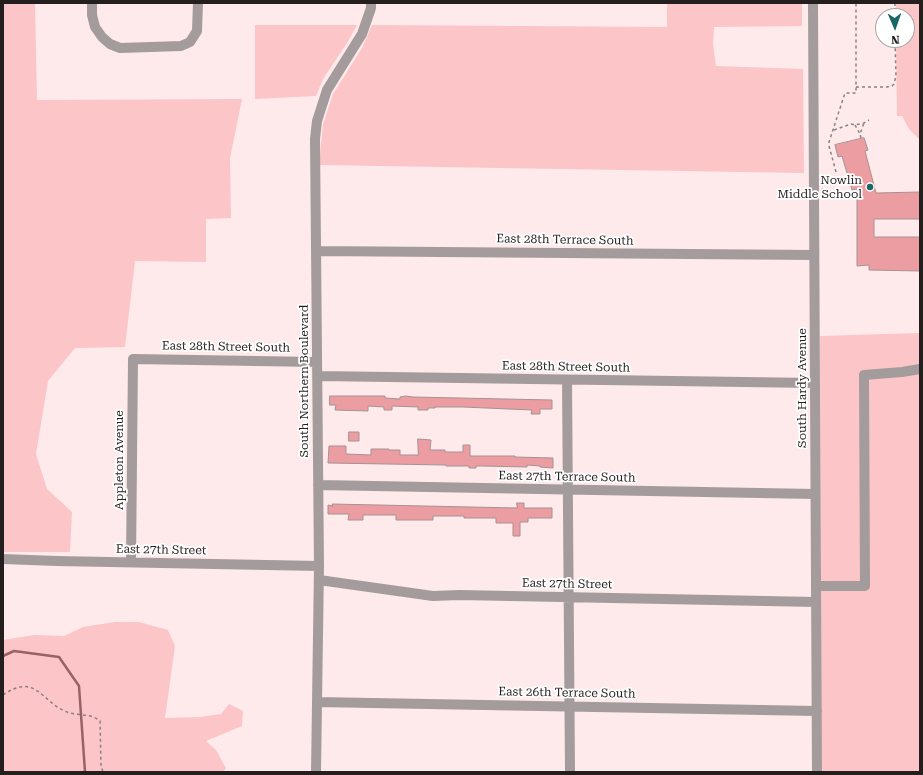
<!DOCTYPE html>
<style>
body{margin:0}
#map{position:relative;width:923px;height:775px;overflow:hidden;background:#feeaeb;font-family:"Roboto Serif",serif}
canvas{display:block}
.frame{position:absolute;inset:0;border:4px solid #251e1e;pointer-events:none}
.north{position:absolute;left:875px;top:8px;width:40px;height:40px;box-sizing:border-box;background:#fff;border:1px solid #a8a5a5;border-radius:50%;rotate:178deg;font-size:11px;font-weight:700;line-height:16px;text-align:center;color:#251e1e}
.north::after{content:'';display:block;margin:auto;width:14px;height:18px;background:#1a6768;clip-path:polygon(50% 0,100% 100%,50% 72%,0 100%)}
</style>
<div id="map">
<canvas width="923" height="775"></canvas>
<div class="frame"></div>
<div class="north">N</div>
</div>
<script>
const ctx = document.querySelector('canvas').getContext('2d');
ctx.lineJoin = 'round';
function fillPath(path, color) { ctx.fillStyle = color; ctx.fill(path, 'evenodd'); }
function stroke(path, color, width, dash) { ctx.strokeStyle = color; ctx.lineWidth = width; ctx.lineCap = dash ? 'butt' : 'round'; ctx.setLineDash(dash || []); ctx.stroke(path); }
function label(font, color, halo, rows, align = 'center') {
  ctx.font = font + ' "Roboto Serif",serif'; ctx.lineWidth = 3.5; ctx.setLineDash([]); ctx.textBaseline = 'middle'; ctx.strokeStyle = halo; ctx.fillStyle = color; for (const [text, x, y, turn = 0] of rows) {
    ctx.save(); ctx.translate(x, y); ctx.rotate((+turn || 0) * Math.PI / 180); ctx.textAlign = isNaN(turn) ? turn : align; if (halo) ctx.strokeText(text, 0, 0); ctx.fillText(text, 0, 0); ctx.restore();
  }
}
fillPath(new Path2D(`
 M3,3H35L37,100L242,99L230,158L231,218L206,219V262L135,261L125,347L75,348L48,381L36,454L47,489L72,512L70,552H3Z
 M667,3H802V26L714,27L713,44L716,66L803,69L804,173L319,165L323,124L333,94L362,48L372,25L667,27Z
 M896,3H920V140L909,129L902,116H897L896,40H907V16H896Z
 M255,25H357L347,43L323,79L316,96L255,99Z
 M920,333V772H821L820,336Z
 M115,622H139L168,630L175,646L165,718L200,717L221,714L229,704L243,711L242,726L206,741L216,750L226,768L223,772H3V640L34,635L64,636L83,627Z`), '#fcc5c8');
stroke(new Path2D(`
 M3,656L14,651L59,657L79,686L85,772`), '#996265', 2.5);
const building = new Path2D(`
 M864,138L868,150L865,151L876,193L920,192V219H874V237H920V271L869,270V265L857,266V189L852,190L842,156L838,157L835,145Z
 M330,396H385V398L400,399V397L406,396L413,397L552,400V409H540V414H531L532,410L463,407H435V408H428V410H418V407L392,406V410H384V407L368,406V411L335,410L336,405H330Z
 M349,432H359V441H349Z
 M418,439L431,440L430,450H445V452H463V445H470V456H515V457L553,458V468L540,467V466L527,465V467L482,466H476V468H469V466H446V465L328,463L329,446H346V454L371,455V449H389V450H400V455H418Z
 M517,503H524V508H552V518H528V522H520V536H513V523H496V518H464V516H433V520H396V515H363V520H348L349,514H328V505L333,506L332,504L517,508Z`);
fillPath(building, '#ec9da2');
stroke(building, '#a49293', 1);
stroke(new Path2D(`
 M895,3V16
 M856,87H887L892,86L894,84L896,76L895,40
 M855,125L860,134
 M834,130L851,124L855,125L864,123L869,120
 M861,138L860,134L864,123
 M836,172L829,146V142L845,93H856V3
 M3,695C36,672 41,702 67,712C77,716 91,713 100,721L101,766L103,772`), '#8d8080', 1.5, [3, 3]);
stroke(new Path2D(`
 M92,3V15L95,27L102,37L110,44L120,48L181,46L190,42L197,31L198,3
 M813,3L817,772
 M316,251L814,255
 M318,376L815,383
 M567,380L570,772
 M318,485L815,494
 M3,559L57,561L319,566
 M131,562L133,359L317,362
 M319,580L433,596L459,595L816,602
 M816,586H865L864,375L902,372L920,369
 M317,702L817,711
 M316,772L319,566L315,139L317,121L327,90L362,34L371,8V3`), '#a49c9c', 10);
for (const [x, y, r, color] of [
 [870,187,4,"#1a6768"]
]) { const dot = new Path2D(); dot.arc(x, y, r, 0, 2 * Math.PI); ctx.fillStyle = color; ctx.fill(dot); stroke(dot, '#fff', 1.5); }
label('12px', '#251e1e', '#fff', [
 ["Nowlin",862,180],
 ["Middle School",862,194]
], 'right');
label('12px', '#251e1e', '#fff', [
 ["East 28th Terrace South",565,240,1],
 ["East 28th Street South",226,347,1],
 ["East 28th Street South",566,367,1],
 ["South Northern Boulevard",304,381,-90],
 ["South Hardy Avenue",802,388,-90],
 ["Appleton Avenue",119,460,-90],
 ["East 27th Terrace South",567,477,1],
 ["East 27th Street",161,550,1],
 ["East 27th Street",567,584,1],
 ["East 26th Terrace South",567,693,1]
]);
</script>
